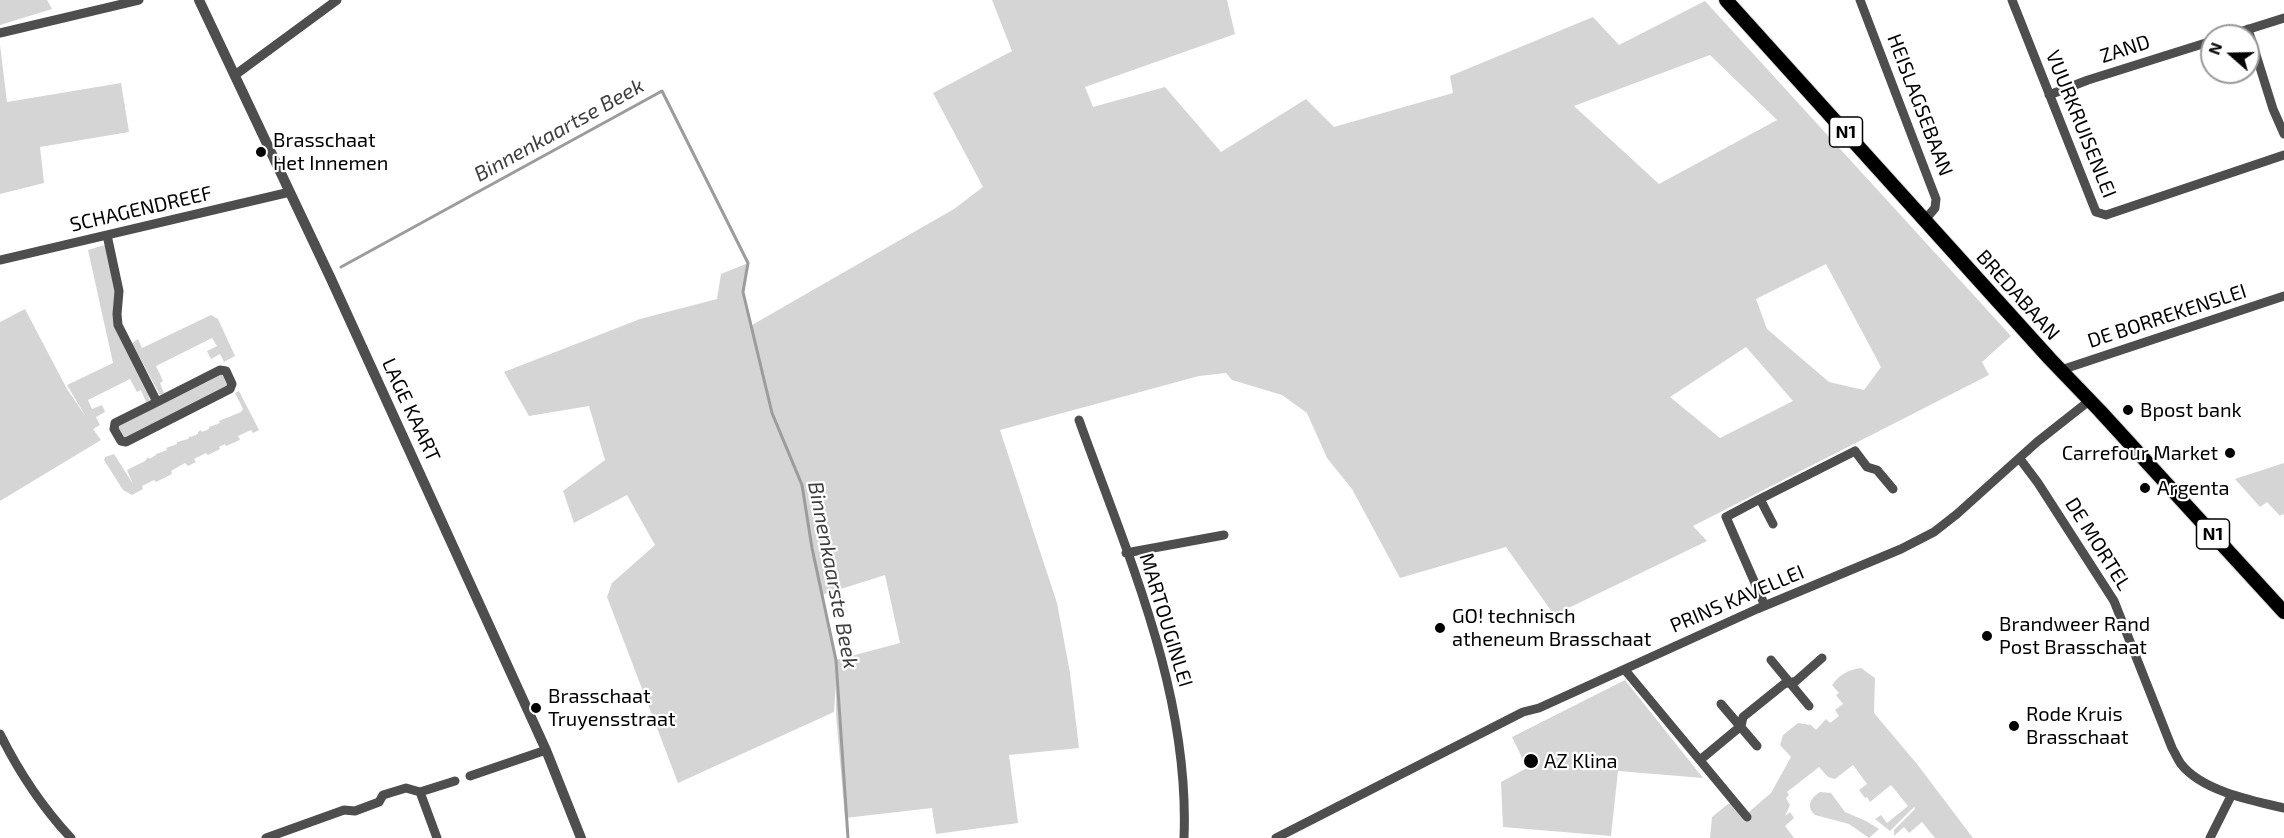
<!DOCTYPE html>
<style>
body{margin:0}
#map{position:relative;width:2284px;height:838px;overflow:hidden;background:#fff;font-family:"Exo 2",sans-serif}
canvas{display:block}
.north{position:absolute;left:2200px;top:24px;width:60px;height:60px;box-sizing:border-box;background:#fff;border:2px solid #999;border-radius:50%;rotate:290deg;font-size:16px;font-weight:700;line-height:24px;text-align:center;color:#000}
.north::after{content:'';display:block;margin:auto;width:21px;height:27px;background:#000;clip-path:polygon(50% 0,100% 100%,50% 72%,0 100%)}
</style>
<div id="map">
<canvas width="2284" height="838"></canvas>
<div class="north">N</div>
</div>
<script>
const ctx = document.querySelector('canvas').getContext('2d');
ctx.lineJoin = 'round';
function fillPath(path, color) { ctx.fillStyle = color; ctx.fill(path, 'evenodd'); }
function stroke(path, color, width, dash) { ctx.strokeStyle = color; ctx.lineWidth = width; ctx.lineCap = dash ? 'butt' : 'round'; ctx.setLineDash(dash || []); ctx.stroke(path); }
function label(font, color, halo, rows, align = 'center') {
  ctx.font = font + ' "Exo 2",sans-serif'; ctx.lineWidth = 4.5; ctx.setLineDash([]); ctx.textBaseline = 'middle'; ctx.strokeStyle = halo; ctx.fillStyle = color; for (const [text, x, y, turn = 0] of rows) {
    ctx.save(); ctx.translate(x, y); ctx.rotate((+turn || 0) * Math.PI / 180); ctx.textAlign = isNaN(turn) ? turn : align; if (halo) ctx.strokeText(text, 0, 0); ctx.fillText(text, 0, 0); ctx.restore();
  }
}
fillPath(new Path2D(`
 M0,0H47L52,9L0,25Z
 M992,0H1227L1235,34L1085,87L1093,107L1165,87L1221,152L1306,99L1334,127L1453,93L1450,76L1593,17L1619,45L1705,1L2011,336L1982,362L1989,375L1693,526L1707,541L1554,615L1506,547L1400,578L1352,489L1327,458L1307,413L1282,395L1232,380L1226,373L1199,376L1000,430L1057,603L1070,673L1079,748L1009,755L1018,823L936,834L932,808L845,818L836,714V685L834,712L678,783L607,597L612,583L655,545L627,495L574,523L563,491L605,460L589,406L529,416L504,372L640,319L717,299L721,274L748,263L743,292L752,325L954,209L983,187L933,93L1012,51ZM1710,55L1777,120L1659,184L1574,106ZM1826,264L1881,367L1864,390L1829,382L1767,329L1756,299ZM1746,347L1793,401L1720,438L1670,397ZM885,575L900,643L836,660L822,595Z
 M0,45L7,102L121,83L129,132L40,147L44,183L0,194Z
 M105,245L116,289L114,308L150,400L146,402L141,390L137,392L130,379L88,400L92,409L102,405L105,412L96,417L100,425L93,429L101,440L0,501V322L25,309L67,389L86,417L67,385L113,363L88,250Z
 M211,315L218,319L235,356L224,362L220,354L211,359L207,351L217,346L212,338L156,366L163,381L160,383L164,393L160,395L132,343L138,339L142,348Z
 M222,373L229,385L125,439L117,427Z
 M239,391L259,430L253,433L251,430L238,436L240,440L226,446L225,444L219,447L220,449L208,455L206,453L194,459L196,462L188,466L185,463L171,471L172,474L156,482L154,480L142,486L143,489L132,495L123,490L104,460L105,457L114,454L133,484L127,470L145,461L148,457L149,459L156,455V454L167,450L166,448L177,444V442L188,439L190,436L191,437L198,434V432L201,430L202,432L209,429V427L220,423L219,421L241,412L243,409L235,393Z
 M2284,463V515L2282,514L2280,516L2267,502L2260,507L2235,479Z
 M1861,668L1875,678L1874,713L1917,764L1973,838H1935L1922,822L1909,833L1904,827L1894,836V830L1915,809L1914,807L1890,831L1875,819L1881,815L1887,823L1908,806L1891,785L1870,802L1867,797L1865,798L1859,790L1867,784L1853,765L1835,779L1828,777L1819,767L1787,792L1789,795L1786,798L1790,805L1785,816L1790,812L1794,818L1785,826L1794,838H1710L1712,817L1728,804H1731L1743,817L1771,793L1791,757L1780,745L1783,735L1798,723L1811,725L1816,730L1826,719L1830,723L1839,716L1835,710L1843,704L1836,695L1839,693L1832,685C1840,674 1848,670 1861,668Z
 M1625,680L1703,778L1618,771L1611,836L1503,827L1501,782L1527,768L1512,737Z
 M1820,792L1831,793L1845,812L1866,821L1879,829L1869,838L1849,824L1815,815C1806,807 1810,798 1820,792Z`), '#d5d5d5');
stroke(new Path2D(`
 M341,267L662,91L748,263L743,292L772,413L802,485L812,548L836,660L848,838`), '#9c9c9c', 3);
const primary = new Path2D(`
 M1726,0L2050,359L2100,411L2284,612`);
stroke(primary, '#dbdbdb', 16);
stroke(new Path2D(`
 M1860,0L1936,199L1935,208L1924,221
 M2012,0L2096,212L2106,215L2284,155
 M2248,29L2273,109L2284,134
 M0,33L139,0
 M2227,36L2284,18
 M235,75L337,0
 M2049,95L2088,80L2212,41
 M107,235L119,291L117,314L118,325L157,402L220,370L226,371L232,384L230,389L126,442L121,441L114,429L115,423L157,402
 M0,260L290,192
 M2061,370L2284,296
 M1079,420C1127,554 1190,692 1184,838
 M2020,459L2038,483L2114,601L2172,748C2175,753 2178,760 2181,764C2202,791 2253,801 2284,808
 M1760,499L1855,451L1867,467L1877,470L1893,489
 M1126,553L1224,535
 M1765,606L1726,517L1760,499L1773,524
 M1771,660L1809,706
 M1625,670L1747,817
 M1721,704L1757,746
 M0,734C19,772 42,807 71,838
 M1700,760L1741,726L1743,717L1784,684L1796,681L1822,658
 M470,776L546,750
 M420,792L437,838
 M266,838L344,810L355,811L379,802L383,795L406,788L420,792L455,781
 M1276,838L1523,712L1539,708L1757,609L1901,549L1934,532L1957,514L2037,442L2089,401
 M2210,838L2231,796`), '#4e4e4e', 9);
stroke(new Path2D(`
 M199,0L331,279L546,750L581,838`), '#4e4e4e', 10);
stroke(primary, '#000', 14);
for (const [x, y, r, color] of [
 [261,152,6,"#000"],
 [2128,410,6,"#000"],
 [2230,453,6,"#000"],
 [2145,488,6,"#000"],
 [1440,628,6,"#000"],
 [1987,636,6,"#000"],
 [536,708,6,"#000"],
 [2014,726,6,"#000"],
 [1531,761,8,"#000"]
]) { const dot = new Path2D(); dot.arc(x, y, r, 0, 2 * Math.PI); ctx.fillStyle = color; ctx.fill(dot); stroke(dot, '#fff', 2); }
for (const [x, y, w] of [
 [1846,132,33],
 [2213,534,33]
]) { const box = new Path2D(); box.roundRect(x - w / 2, y - 15, w, 30, 4.5); ctx.fillStyle = '#fff'; ctx.fill(box); stroke(box, '#000', 1.5); }
label('bold 18px', '#000', null, [
 ["N1",1846,132],
 ["N1",2213,534]
]);
label('20px', '#000', '#fff', [
 ["ZAND",2125,49,-18],
 ["HEISLAGSEBAAN",1920,105,69],
 ["VUURKRUISENLEI",2081,124,68],
 ["SCHAGENDREEF",141,209,-13],
 ["BREDABAAN",2018,295,48],
 ["DE BORREKENSLEI",2167,316,-18],
 ["LAGE KAART",411,410,65],
 ["DE MORTEL",2098,544,58],
 ["PRINS KAVELLEI",1737,599,-23],
 ["MARTOUGINLEI",1166,620,73]
]);
label('20px', '#000', '#fff', [
 ["Brasschaat",273,140],
 ["Het Innemen",273,163],
 ["Bpost bank",2140,410],
 ["Carrefour Market",2218,453,"right"],
 ["Argenta",2157,488],
 ["GO! technisch",1452,616],
 ["atheneum Brasschaat",1452,639],
 ["Brandweer Rand",1999,624],
 ["Post Brasschaat",1999,647],
 ["Brasschaat",548,696],
 ["Truyensstraat",548,719],
 ["Rode Kruis",2026,714],
 ["Brasschaat",2026,737],
 ["AZ Klina",1544,761]
], 'left');
label('italic 21px', '#3d3d3d', '#fff', [
 ["Binnenkaartse Beek",559,130,-29],
 ["Binnenkaarste Beek",833,575,79]
]);
</script>
